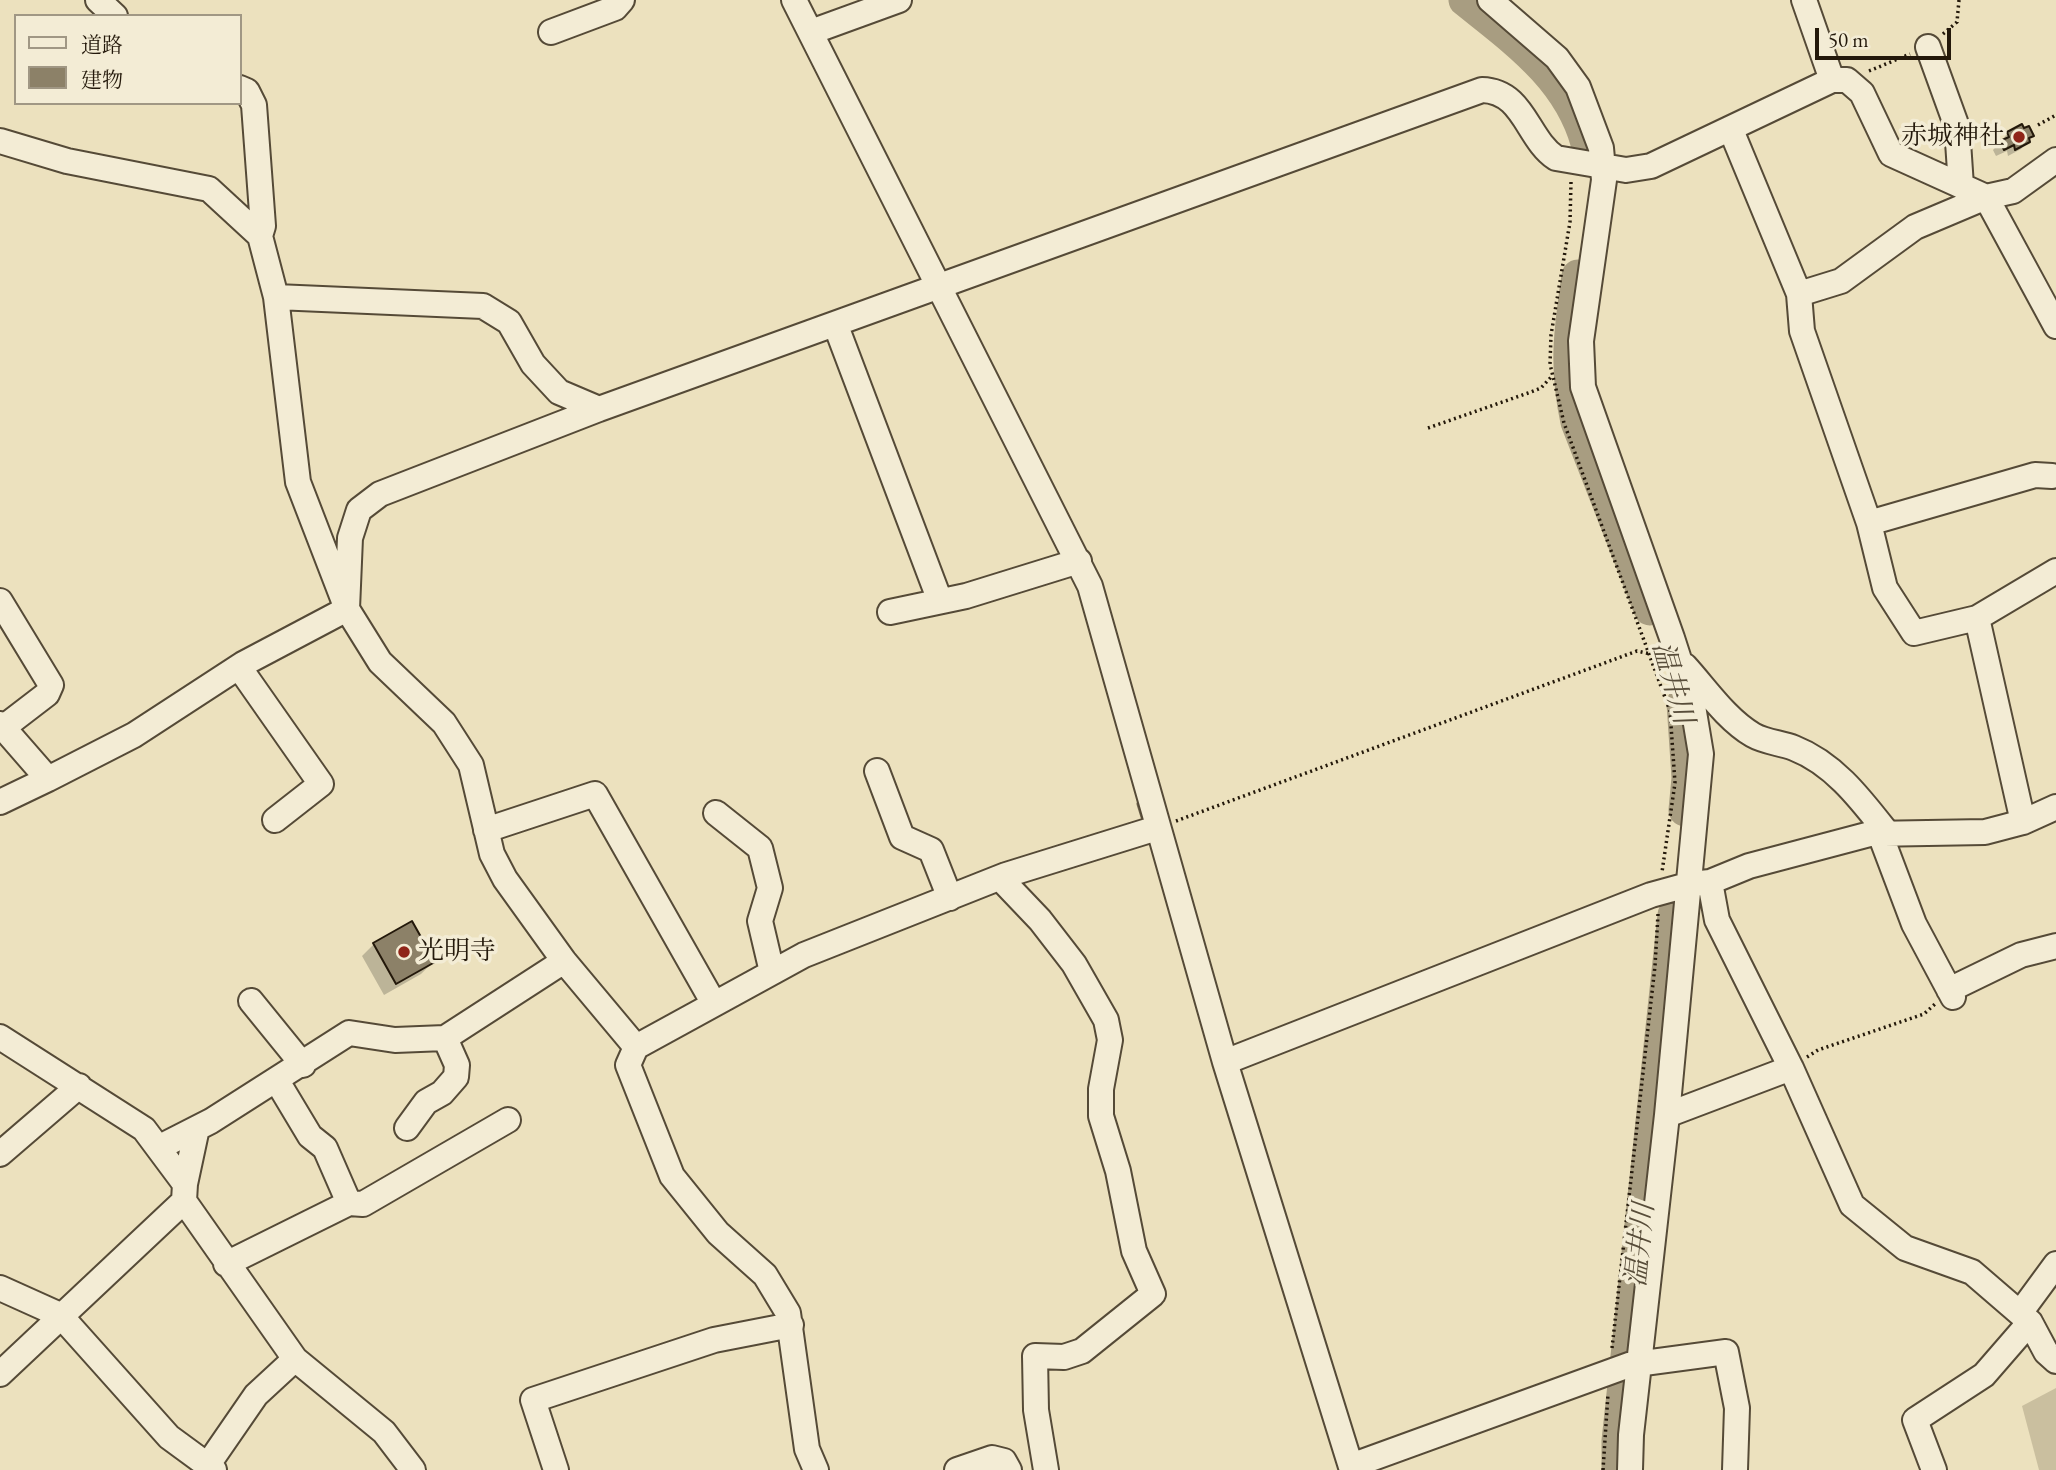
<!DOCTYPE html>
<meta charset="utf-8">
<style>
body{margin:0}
#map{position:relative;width:2056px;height:1470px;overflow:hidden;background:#ece1be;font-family:"EB Garamond","Noto Serif JP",serif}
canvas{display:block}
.legend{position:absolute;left:14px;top:14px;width:228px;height:91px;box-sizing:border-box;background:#f3ecd5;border:2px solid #a09784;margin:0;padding:9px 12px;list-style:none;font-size:21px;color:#23180a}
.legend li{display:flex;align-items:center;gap:14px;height:35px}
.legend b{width:35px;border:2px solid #a09784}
.scale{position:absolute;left:1815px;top:28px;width:136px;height:32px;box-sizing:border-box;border:4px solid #23180a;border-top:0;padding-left:9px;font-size:21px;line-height:24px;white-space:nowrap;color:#23180a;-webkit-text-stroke:5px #f3ecd5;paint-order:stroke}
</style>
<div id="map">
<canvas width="2056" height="1470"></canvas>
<ul class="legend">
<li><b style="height:9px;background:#f3ecd5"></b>道路</li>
<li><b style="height:19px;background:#8c8168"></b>建物</li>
</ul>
<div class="scale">50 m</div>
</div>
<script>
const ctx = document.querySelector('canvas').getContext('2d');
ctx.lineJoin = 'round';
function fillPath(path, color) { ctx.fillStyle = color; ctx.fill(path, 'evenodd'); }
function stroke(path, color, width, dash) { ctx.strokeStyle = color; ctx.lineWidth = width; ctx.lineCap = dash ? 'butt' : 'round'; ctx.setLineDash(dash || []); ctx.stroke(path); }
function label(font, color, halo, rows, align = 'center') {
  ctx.font = font + ' "EB Garamond","Noto Serif JP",serif'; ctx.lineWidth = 7; ctx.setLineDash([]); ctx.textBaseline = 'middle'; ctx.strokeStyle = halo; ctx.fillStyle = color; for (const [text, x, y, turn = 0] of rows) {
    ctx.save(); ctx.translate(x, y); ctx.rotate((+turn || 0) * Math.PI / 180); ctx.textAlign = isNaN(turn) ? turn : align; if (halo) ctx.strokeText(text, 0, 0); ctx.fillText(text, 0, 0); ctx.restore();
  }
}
fillPath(new Path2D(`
 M2056,1388V1470H2039L2022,1406Z`), '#cabf9f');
fillPath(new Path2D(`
 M2008,133L2032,135L2021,149L2008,156L2007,151L1996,156L1993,150Z
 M374,944L433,962L421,974L384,995L362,956Z`), '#0003');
stroke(new Path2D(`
 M1139,804L1143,817`), '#736851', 5);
stroke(new Path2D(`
 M1465,0C1516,41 1569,78 1587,143
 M1578,276C1570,331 1565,367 1577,422L1650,609
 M1683,703L1688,778L1685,810
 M1618,1470V1441L1674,915`), '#a89d81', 33);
const building = new Path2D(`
 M2022,124L2024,128L2029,126L2034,136L2029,138L2030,142L2015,150L2014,145L2004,150L2000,141L2009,137L2007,132Z
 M412,921L435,962L396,984L373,943Z`);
fillPath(building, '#8c8168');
stroke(building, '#23180a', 2);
const minor = new Path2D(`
 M98,0L115,16
 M794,0L1090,586L1225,1062L1352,1470
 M1490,0L1557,58L1578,87L1601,148L1604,180L1581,341L1583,387L1672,638L1692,700L1701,754L1667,1115L1631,1435L1630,1470
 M1804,0L1832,80H1847L1862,93L1891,154L1986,197L2056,326
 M551,32L615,8L622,0
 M811,32L899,0
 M1928,47L1957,127L1961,186
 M240,88L247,91L254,105L263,226L260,236
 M1731,130L1799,294L1802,331L1869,523L1885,588L1914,633L1977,618L2056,571
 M0,141L67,161L209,189L260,236L276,297L483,306L509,322L533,364L559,392L599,409L1482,90C1524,91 1527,139 1556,158L1626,170L1651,166L1832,80
 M1799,294L1841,281L1915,227L1986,197L2013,191L2056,160
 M276,297L298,482L347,609L380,662L444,723L471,765L492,854L505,879L564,961L636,1047L804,955L1006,875L1157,828
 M836,326L940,601
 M1869,523L2035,475L2052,476
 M0,601L51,685L47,694L4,727
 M890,612L966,596L1079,561
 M1977,618L2023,822
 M1685,666C1706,689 1726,719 1753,735C1765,742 1781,743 1794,748C1835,764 1862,801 1888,834
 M239,667L321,784L275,820
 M0,724L48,779L134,735L243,664L347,609L350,538L359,510L380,494L599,409
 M877,771L902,837L931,850L950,898
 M0,802L48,779
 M716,813L760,848L770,888L760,921L772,972
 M486,830L595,794L713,1002
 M1880,834L1914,924L1953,997
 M1000,878L1040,920L1074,964L1106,1020L1110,1040L1101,1089V1116L1118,1171L1134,1251L1153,1294L1082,1351L1064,1357L1035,1356L1036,1410L1046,1470
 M1710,882L1717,920L1791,1068L1852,1205L1905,1248L1972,1272L2030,1322L2046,1352L2056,1361
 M1949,990L2021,955L2056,946
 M251,1001L303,1065
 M0,1037L144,1129L185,1184L184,1201L295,1359L384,1432L413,1470
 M636,1047L628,1065L672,1176L718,1233L765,1275L788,1313L807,1449L816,1470
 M1225,1062L1651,895L1691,884L1710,882L1749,866L1870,834L1985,832L2023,822L2056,807
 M277,1081L310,1136L325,1148L349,1203
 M1667,1115L1791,1068
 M407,1128L426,1102L442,1093L456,1077L457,1065L445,1038
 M160,1147L211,1121L349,1033L395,1040L445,1038L564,961
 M0,1154L79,1086
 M185,1184L197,1128
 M226,1264L349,1203L363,1204L508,1120
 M0,1288L60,1315L169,1437L214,1470
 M2020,1313L2056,1264
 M0,1374L184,1201
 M207,1466L256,1395L295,1359
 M1351,1466L1629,1365L1726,1352L1737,1408L1735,1470
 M556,1470L533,1400L714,1340L791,1325
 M957,1470L992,1458L1004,1461L1009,1470
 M1934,1470L1915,1420L1984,1375L2030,1322`);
stroke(minor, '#554a37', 28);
stroke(new Path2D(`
 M1943,34L1957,22L1959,0
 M1869,71L1910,54
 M2038,125L2056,115
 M1571,182L1570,222L1551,335L1550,364L1564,423L1670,711L1675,783L1662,872
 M1428,428L1531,392L1541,388L1552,376
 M1176,821L1637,651L1651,654
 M1807,1057L1818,1050L1924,1014L1935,1004
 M1612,1348L1655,966L1658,914
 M1603,1470L1608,1394`), '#23180a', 3.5, [2, 3.5]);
stroke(minor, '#f3ecd5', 24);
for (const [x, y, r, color] of [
 [2019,137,7,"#8f2418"],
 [404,952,7,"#8f2418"]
]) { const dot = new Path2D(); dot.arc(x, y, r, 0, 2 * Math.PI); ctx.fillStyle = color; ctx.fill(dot); stroke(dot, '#f3ecd5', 2.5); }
label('26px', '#23180a', '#f3ecd5', [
 ["赤城神社",2005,137],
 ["光明寺",418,952,"left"]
], 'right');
label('italic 28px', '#584d3a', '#f3ecd5', [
 ["温井川",1672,683,74],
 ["温井川",1641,1245,-84]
]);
</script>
